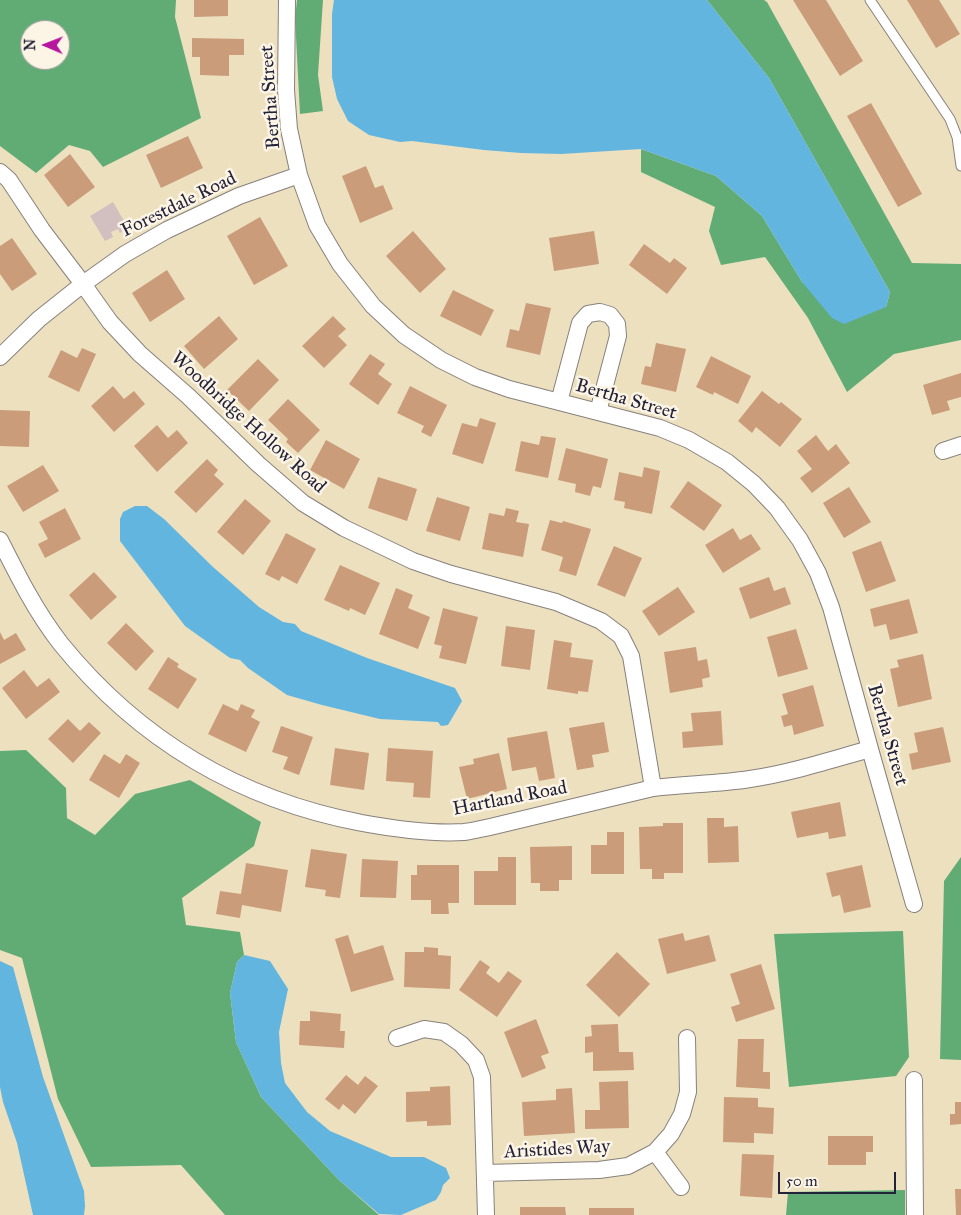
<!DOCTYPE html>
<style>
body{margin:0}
#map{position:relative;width:961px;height:1215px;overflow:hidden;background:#ece0bf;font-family:"IM FELL Great Primer",serif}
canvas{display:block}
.north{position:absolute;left:20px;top:20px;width:50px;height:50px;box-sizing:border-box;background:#fcf5e5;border:1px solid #a5a1a1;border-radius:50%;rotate:271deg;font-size:14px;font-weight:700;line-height:20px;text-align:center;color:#22223b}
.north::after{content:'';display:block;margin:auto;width:18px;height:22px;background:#b5179e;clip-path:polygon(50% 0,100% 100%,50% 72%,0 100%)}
.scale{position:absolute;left:778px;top:1172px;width:118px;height:22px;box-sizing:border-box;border:2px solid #22223b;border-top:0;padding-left:6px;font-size:15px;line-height:18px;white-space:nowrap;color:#22223b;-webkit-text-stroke:4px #fcf5e5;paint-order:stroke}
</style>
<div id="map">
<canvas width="961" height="1215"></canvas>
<div class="north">N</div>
<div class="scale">50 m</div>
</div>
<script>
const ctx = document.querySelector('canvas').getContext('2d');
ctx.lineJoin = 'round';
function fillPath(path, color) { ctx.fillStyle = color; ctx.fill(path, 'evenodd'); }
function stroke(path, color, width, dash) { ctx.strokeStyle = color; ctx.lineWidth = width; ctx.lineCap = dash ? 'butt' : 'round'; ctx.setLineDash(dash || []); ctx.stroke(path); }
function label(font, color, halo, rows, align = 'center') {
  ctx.font = font + ' "IM FELL Great Primer",serif'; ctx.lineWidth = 5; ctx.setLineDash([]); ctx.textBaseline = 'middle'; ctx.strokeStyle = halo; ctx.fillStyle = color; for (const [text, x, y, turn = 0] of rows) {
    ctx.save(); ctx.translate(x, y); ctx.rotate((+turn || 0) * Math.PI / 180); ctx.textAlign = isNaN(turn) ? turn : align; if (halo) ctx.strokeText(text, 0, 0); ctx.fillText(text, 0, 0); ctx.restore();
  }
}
fillPath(new Path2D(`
 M113,202L128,228L120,233L118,229L111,232L113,237L105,241L90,216Z`), '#d2bfc0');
fillPath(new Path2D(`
 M0,0H176L175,17L201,118L103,167L90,151L69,145L36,173L0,146ZM30,30H60V60H30Z
 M297,0H323L318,75L323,111L300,114L295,18Z
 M707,0H764L767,2L912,263L961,264V340L894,354L847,392L808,318L765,257L721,265L709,231L715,207L641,172V149L716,176L762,216L802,282L886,307L890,292L769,78Z
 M26,750L66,788L67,818L95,835L135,794L190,780L261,822L254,846L182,898L186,925L240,932L244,955L237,962L230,993L236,1042L261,1097L339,1180L379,1215H225L181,1165L91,1167L58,1099L22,958L0,950V751Z
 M961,857V1060L940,1059L944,881Z
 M903,931L909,1057L896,1076L789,1087L774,934Z
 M905,1190V1215H786L788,1192Z`), '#61ac75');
fillPath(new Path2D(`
 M334,0H707L769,78L890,292L886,307L844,324L832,318L802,282L762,216L716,176L641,149L561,154L521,153L484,150L412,141L400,142L369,135L348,121L337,99L332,77V14Z
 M135,506H147L164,519L213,567L259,607L283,622L295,624L301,631L367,658L455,688L462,701L448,725L441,726L438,722L380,719L322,705L287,695L248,668L240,660L230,658L185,626L120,541V519L123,512Z
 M244,955L270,961L288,989L279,1032L281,1063L285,1083L307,1112L330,1131L391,1157H424L446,1168L450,1178L443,1185L441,1192L436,1200L401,1215L379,1214L339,1180L261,1097L236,1042L230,993L237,962Z
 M0,961L13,967L43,1077L84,1191L85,1206L84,1215H33L17,1143L3,1102L0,1087Z`), '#62b5de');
fillPath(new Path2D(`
 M194,0H228V16L194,17Z
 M793,0H826L863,61L840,76Z
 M907,0H939L960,34L936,48Z
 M192,38L244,39V55H229V76L200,75V57H192Z
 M871,103L922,194L898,207L847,116Z
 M188,136L203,168L161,188L146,155Z
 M70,154L95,187L68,207L44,175Z
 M366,166L375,188L383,185L393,209L360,223L342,176Z
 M260,217L288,266L254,285L227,236Z
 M413,231L446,269L420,293L386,256Z
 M594,231L599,264L554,271L549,238Z
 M12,238L37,274L12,291L0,274V246Z
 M644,244L670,263L674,258L687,268L667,294L629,265Z
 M167,270L185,299L150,322L132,293Z
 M453,290L494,310L481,336L440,316Z
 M526,303L551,308L540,355L506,347L510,329L519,331Z
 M219,316L238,339L204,369L184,346Z
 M333,316L346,329L338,336L347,345L324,368L302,346Z
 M656,343L686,349L676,392L641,384L645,366L651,367Z
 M82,348L96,354L79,392L48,377L61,350L77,358Z
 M370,354L385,364L378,374L392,384L378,405L349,384Z
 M711,356L751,376L738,404L714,392L713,395L696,387Z
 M258,359L279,380L249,411L227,390Z
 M961,373V397L947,401L950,410L932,415L923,385Z
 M113,386L124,399L134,391L145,404L114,432L91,406Z
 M410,386L447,405L431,437L421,432L424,426L397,413Z
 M762,391L779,404L781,402L802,419L780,447L756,427L752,433L738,421Z
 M288,399L320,430L298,453L286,442L288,439L268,420Z
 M0,410L30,411L29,447L0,446Z
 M480,418L496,423L483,464L452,454L462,423L477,427Z
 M157,425L168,438L177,430L188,443L157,472L134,446Z
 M816,435L828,451L836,444L850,463L812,493L800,478L812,469L797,451Z
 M541,436L556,438L548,478L515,471L521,441L539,445Z
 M326,440L360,459L344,489L310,470Z
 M566,448L608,459L601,488L593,486L590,496L575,492L576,484L558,480Z
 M207,459L218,470L214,475L224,484L196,513L174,492Z
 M43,465L59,491L23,512L7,486Z
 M644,467L660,471L652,514L624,508L625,502L614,500L619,472L642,477Z
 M378,477L417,489L407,521L368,508Z
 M688,481L722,505L704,531L670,507Z
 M849,487L871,522L844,538L823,503Z
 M437,497L470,507L460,541L426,531Z
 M245,499L271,521L243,555L217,532Z
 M65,508L81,539L45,558L38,544L48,539L39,522Z
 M506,508L519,511L516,522L529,524L523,557L482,549L489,513L504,516Z
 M550,520L562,523L563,521L591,529L576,576L559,571L563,557L541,550Z
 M733,528L740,540L751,534L761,549L723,573L705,545Z
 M286,533L316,549L297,584L282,576L279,581L265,574Z
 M881,541L896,581L866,592L852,552Z
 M614,546L642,558L625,597L597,585Z
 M340,565L380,583L365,615L350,608L349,611L324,600Z
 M94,572L117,597L91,620L69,595Z
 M769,577L774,591L785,587L791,604L750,619L739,588Z
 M678,587L695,612L659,636L642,611Z
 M396,588L413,595L408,608L430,617L418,649L379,634Z
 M909,599L918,633L890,640L886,624L874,627L870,609Z
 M443,608L478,617L466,664L439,658L442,646L434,644Z
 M126,623L154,651L136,671L107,643Z
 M506,626L535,630L530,670L501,666Z
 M796,629L808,669L778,677L767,637Z
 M0,632L4,640L16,633L26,650L0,664Z
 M554,640L572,643L570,657L593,660L588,692L578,691V694L547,689Z
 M696,647L698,661L707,659L710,677L702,679L703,687L670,693L664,652Z
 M923,654L932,699L898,707L890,669L899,667L897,660Z
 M168,657L179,664L177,667L197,679L178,709L148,689Z
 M24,670L37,687L49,678L60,692L26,719L2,688Z
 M813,685L824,726L794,735L792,725L784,727L781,716L788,714L782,694Z
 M223,704L238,711L241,704L255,710L251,717L260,722L246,752L208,734Z
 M721,711L723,745L683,748L682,732L693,731L691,713Z
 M68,719L80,731L89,722L101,733L73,763L48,739Z
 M604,722L609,752L592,755L594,767L577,770L569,728Z
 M281,726L313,737L299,775L283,769L288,757L272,752Z
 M943,727L951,762L912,770L909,754L918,752L914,733Z
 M547,731L555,778L539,781L536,767L512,771L507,738Z
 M335,748L369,753L364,790L330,785Z
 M388,748L433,751L430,798L413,797L414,783L386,781Z
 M499,753L507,789L467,799L459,767L474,764L473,759Z
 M104,754L120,764L126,754L140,763L119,798L89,780Z
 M840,802L846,836L829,839L828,832L797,838L791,812Z
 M707,818H724V827L738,826L739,862L708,863Z
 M663,823H683V873H664V879H652V869H640L639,827L663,826Z
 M607,832H624V874H591V845H607Z
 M572,846V880H559V891H540V883H531L530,847Z
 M311,849L347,854L340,898L325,896L326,890L305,887Z
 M498,857H516V905H474V871H498Z
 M362,859L398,861L396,898L360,897Z
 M246,863L288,870L281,912L242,905L240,918L216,914L220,891L241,894Z
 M417,865H459V903H448L449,914H431V900H411V875H417Z
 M862,865L871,907L844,913L840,895L832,897L826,873Z
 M683,933L685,941L709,935L716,961L667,974L658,939Z
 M348,935L354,954L383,945L394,980L351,992L335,939Z
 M424,947L438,948V955L451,956L450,989L404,987L405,952H424Z
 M617,952L650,984L619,1017L586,985Z
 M480,960L490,967L486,973L499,983L508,971L522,981L497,1017L459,990Z
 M761,964L775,1009L736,1022L731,1007L740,1004L730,974Z
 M310,1011L341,1014L340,1031H345L344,1048L299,1045L300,1021H310Z
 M536,1019L549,1053L541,1056L546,1068L522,1078L504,1032Z
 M618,1024L619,1052H633L634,1070L593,1071V1052L585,1053V1037L592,1036L591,1025Z
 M738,1039H764L763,1072H770V1089L736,1087Z
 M346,1075L358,1085L365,1076L378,1086L355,1114L343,1104L339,1110L325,1099Z
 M628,1081L629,1128L585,1129V1110H600L599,1082Z
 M450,1086L451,1125L427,1126V1121L406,1122V1092L430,1091V1087Z
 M572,1088L575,1133L524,1136L522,1102L556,1100V1089Z
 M724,1097L758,1098V1107L774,1108L773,1134L754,1133V1143L723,1142Z
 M955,1102H961V1124L950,1125V1114H955Z
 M828,1136H873V1152H866V1165H828Z
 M742,1154L774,1155L772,1198L740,1196Z
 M955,1189H961V1215H956Z
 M520,1207H565L566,1215H520Z
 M589,1208H634V1215H589Z`), '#ca9c79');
const service = new Path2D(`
 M870,0L950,119L957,137L961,166`);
const minor = new Path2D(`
 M287,0L286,90L289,129L299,175L317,225L340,264L373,306L404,335L441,360L475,377L509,389L660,428L689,440L727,462L754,484L777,508L800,540L818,573L831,607L870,749L914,904
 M0,172L9,180L42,230L83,284L110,322L140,354L188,396L258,464L303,503L344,528L413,561L451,574L556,602L601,621L621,636L631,656L653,788
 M0,357L39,319L83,284L125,254L167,230L239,196L299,175
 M559,402L580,323L588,314L600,312L610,315L617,324L618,336L598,412
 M943,451L961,445
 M0,540C18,576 36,612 61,644C139,740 241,800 362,823C395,829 431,834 464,832C472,831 481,829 490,827L653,788C685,784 718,784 750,779C791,773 830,760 870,749
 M397,1038L424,1029L444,1032L461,1044L476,1060L482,1077L486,1215
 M914,1080L915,1215
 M655,1152L681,1187
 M485,1173L599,1170L628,1166L655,1152L671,1134L682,1114L688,1092L687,1038`);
stroke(service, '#87817d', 11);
stroke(minor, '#87817d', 18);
stroke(service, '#fff', 9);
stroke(minor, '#fff', 16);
label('19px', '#22223b', '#fcf5e5', [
 ["Bertha Street",271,97,-94],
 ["Forestdale Road",179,205,-26],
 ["Bertha Street",626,400,16],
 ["Woodbridge Hollow Road",248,423,42],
 ["Bertha Street",887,735,74],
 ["Hartland Road",510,799,-11],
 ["Aristides Way",557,1150,-3]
]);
</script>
